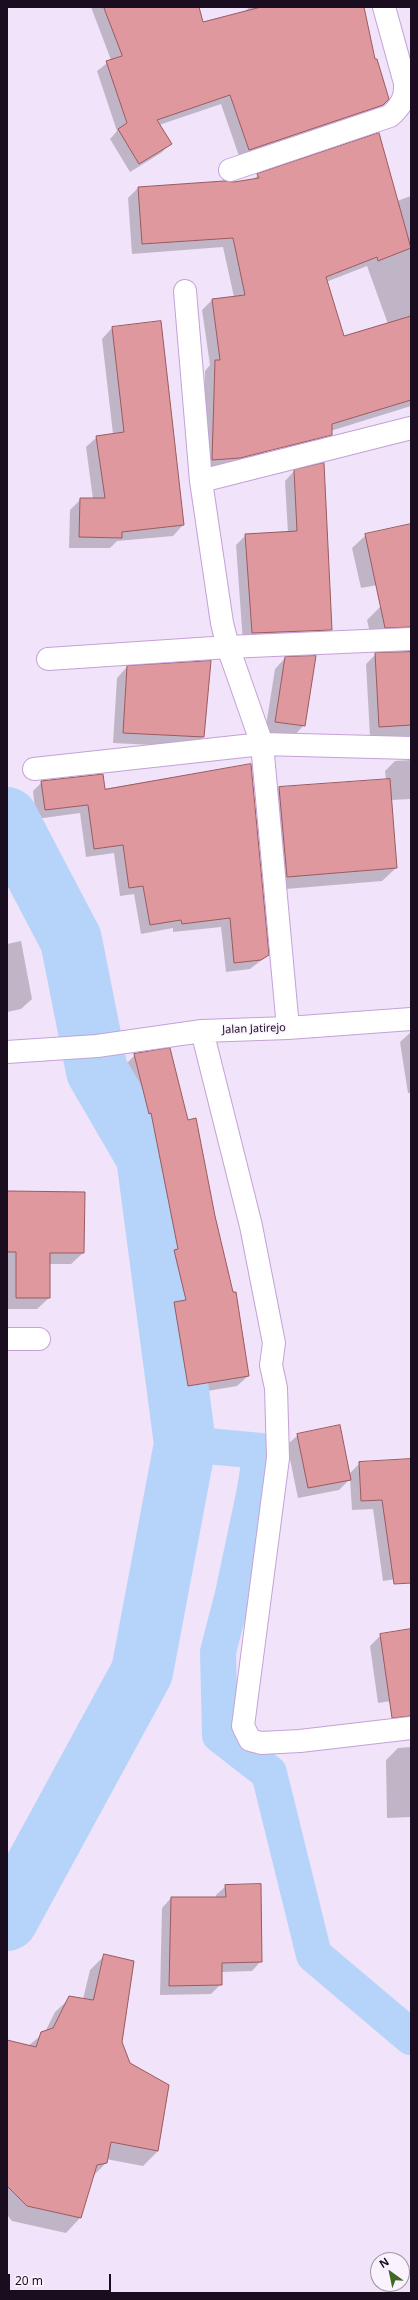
<!DOCTYPE html>
<style>
body{margin:0}
#map{position:relative;width:418px;height:2300px;overflow:hidden;background:#f1e3f9;font-family:"Noto Sans",sans-serif}
canvas{display:block}
.frame{position:absolute;inset:0;border:8px solid #1a0d20;pointer-events:none}
.north{position:absolute;left:370px;top:2252px;width:40px;height:40px;box-sizing:border-box;background:#faf3fe;border:1px solid #a097a5;border-radius:50%;rotate:327deg;font-size:11px;font-weight:700;line-height:16px;text-align:center;color:#1a0d20}
.north::after{content:'';display:block;margin:auto;width:14px;height:18px;background:#416823;clip-path:polygon(50% 0,100% 100%,50% 72%,0 100%)}
.scale{position:absolute;left:8px;top:2274px;width:103px;height:18px;box-sizing:border-box;border:2px solid #1a0d20;border-top:0;padding-left:5px;font-size:12px;line-height:14px;white-space:nowrap;color:#1a0d20;-webkit-text-stroke:3px #faf3fe;paint-order:stroke}
</style>
<div id="map">
<canvas width="418" height="2300"></canvas>
<div class="frame"></div>
<div class="north">N</div>
<div class="scale">20 m</div>
</div>
<script>
const ctx = document.querySelector('canvas').getContext('2d');
ctx.lineJoin = 'round';
function fillPath(path, color) { ctx.fillStyle = color; ctx.fill(path, 'evenodd'); }
function stroke(path, color, width, dash) { ctx.strokeStyle = color; ctx.lineWidth = width; ctx.lineCap = dash ? 'butt' : 'round'; ctx.setLineDash(dash || []); ctx.stroke(path); }
function label(font, color, halo, rows, align = 'center') {
  ctx.font = font + ' "Noto Sans",sans-serif'; ctx.lineWidth = 3; ctx.setLineDash([]); ctx.textBaseline = 'middle'; ctx.strokeStyle = halo; ctx.fillStyle = color; for (const [text, x, y, turn = 0] of rows) {
    ctx.save(); ctx.translate(x, y); ctx.rotate((+turn || 0) * Math.PI / 180); ctx.textAlign = isNaN(turn) ? turn : align; if (halo) ctx.strokeText(text, 0, 0); ctx.fillText(text, 0, 0); ctx.restore();
  }
}
fillPath(new Path2D(`
 M91,7H198L202,23L244,12L250,7H363L383,104L373,114L240,159L221,104L159,125L170,144L161,153L130,172L110,139L117,131L97,71L111,60Z
 M258,175L397,201L411,196V406L311,437L321,438L312,447L283,454L282,446L265,451L255,461L202,469L205,371L210,365L202,310L212,300L234,297L223,247L132,254L128,198L138,188L234,183L253,180ZM367,266L388,324L343,338L326,282Z
 M160,322L183,525L173,536L117,541L110,548H69L70,510L81,499H93L86,447L97,437L113,434L102,339L112,328Z
 M294,471L331,630L321,639L243,643L236,545L246,535L288,533L285,481Z
 M411,525V579L361,588L352,548L366,535Z
 M411,604V632L372,641L367,620L381,606Z
 M411,651V750L383,744V736H370L366,664L376,654Z
 M285,658L304,725L294,736L265,732L275,669Z
 M127,667L203,737L193,747L113,743L117,678Z
 M411,760V799L391,800L396,868L382,881L274,890L265,802L279,788L386,780L385,771L395,761Z
 M42,782L104,791L268,955L250,969L226,972L221,927L173,932V928L141,934L134,894L120,896L114,853L86,857L80,813L36,819L33,791Z
 M21,941L32,999L21,1009L7,1012V944Z
 M411,1032V1093H408L400,1042Z
 M135,1055L188,1121L214,1216L248,1376L237,1386L178,1396L164,1313L174,1303L164,1262L167,1258L140,1123L139,1124L124,1066Z
 M7,1192L83,1253L71,1264H49V1298L37,1309H7Z
 M298,1435L349,1474L360,1463L411,1460V1577L383,1581L373,1509L352,1510L350,1479L339,1490L298,1498L287,1445Z
 M411,1630V1698L378,1703L370,1646L381,1635Z
 M411,1747V1817L387,1818L386,1760L398,1748Z
 M226,1886L261,1961L252,1971L221,1972V1984L211,1994L160,1995L162,1908L171,1898H216V1895Z
 M105,1955L121,2042L129,2063L168,2085L158,2151L143,2166L106,2159V2163L93,2176L80,2218L66,2233L12,2221L7,2215V2041L28,2046L45,2032L55,2012L70,1998L83,1999L90,1970Z`), '#0003');
stroke(new Path2D(`
 M185,1444L261,1451L255,1490L233,1594L218,1652L220,1735L269,1773L314,1955L411,2037`), '#b6d4fa', 36);
stroke(new Path2D(`
 M7,818L71,940L97,1071L147,1157L185,1444L142,1672L7,1920`), '#b6d4fa', 62);
const building = new Path2D(`
 M104,7H199L203,22L261,7H364L375,59H377L389,99L383,105L249,150L230,95L157,120L172,144L139,164L118,129L127,123L106,61L122,56Z
 M379,133L411,248L378,261L377,257L326,277L344,336L411,316V400L332,424V435L240,458L212,460L215,360H220L212,299L245,295L233,238L142,244L138,187L224,181L234,182L259,178L257,174Z
 M161,321L184,525L122,532V538L79,537L80,498H105L96,436L124,432L112,327Z
 M324,463L332,630L252,633L245,534L297,531L294,470Z
 M411,524V627L385,628L365,534Z
 M411,652V725L379,727L375,653Z
 M316,656L305,726L275,722L285,657Z
 M211,661L204,737L123,733L127,666Z
 M251,764L269,955L261,960L234,963L230,918L182,924L181,920L150,925L143,886L129,888L123,845L94,849L88,805L45,810L41,781L103,774L105,789Z
 M390,779L397,868L287,877L279,787Z
 M170,1048L188,1120L196,1118L215,1216L233,1292H236L249,1376L188,1386L174,1302L186,1300L174,1250L178,1249L151,1113L149,1114L134,1054Z
 M7,1191L85,1192L84,1253H50V1298H16V1252H7Z
 M340,1425L351,1480L308,1488L297,1434Z
 M411,1459V1583L394,1584L382,1500L361,1501L359,1462Z
 M411,1629V1716L392,1718L380,1634Z
 M261,1884L262,1962L222,1963V1985L169,1986L171,1897H226L225,1885Z
 M104,1954L134,1961L122,2042L130,2063L169,2085L158,2151L111,2142L107,2163L97,2165L81,2218L27,2206L7,2186V2040L36,2047L41,2032L53,2028L69,1996L93,2000Z`);
fillPath(building, '#de989e');
stroke(building, '#995a60', 1);
const minor = new Path2D(`
 M230,170L390,116C401,106 406,98 405,83L384,7
 M185,291L201,481L411,428
 M201,481L222,623L228,647L262,744L288,1028
 M48,659L228,647L411,639
 M34,769L262,744L411,748
 M202,1031L251,1226L274,1343L271,1365L276,1388L278,1458L243,1726L250,1740L261,1743L300,1741L411,1728
 M7,1052L97,1046L202,1031L288,1028L411,1019
 M7,1339H39`);
stroke(minor, '#c4a1d6', 24);
stroke(minor, '#fff', 22);
label('11px', '#1a0d20', '#faf3fe', [
 ["Jalan Jatirejo",254,1029,-2]
]);
</script>
